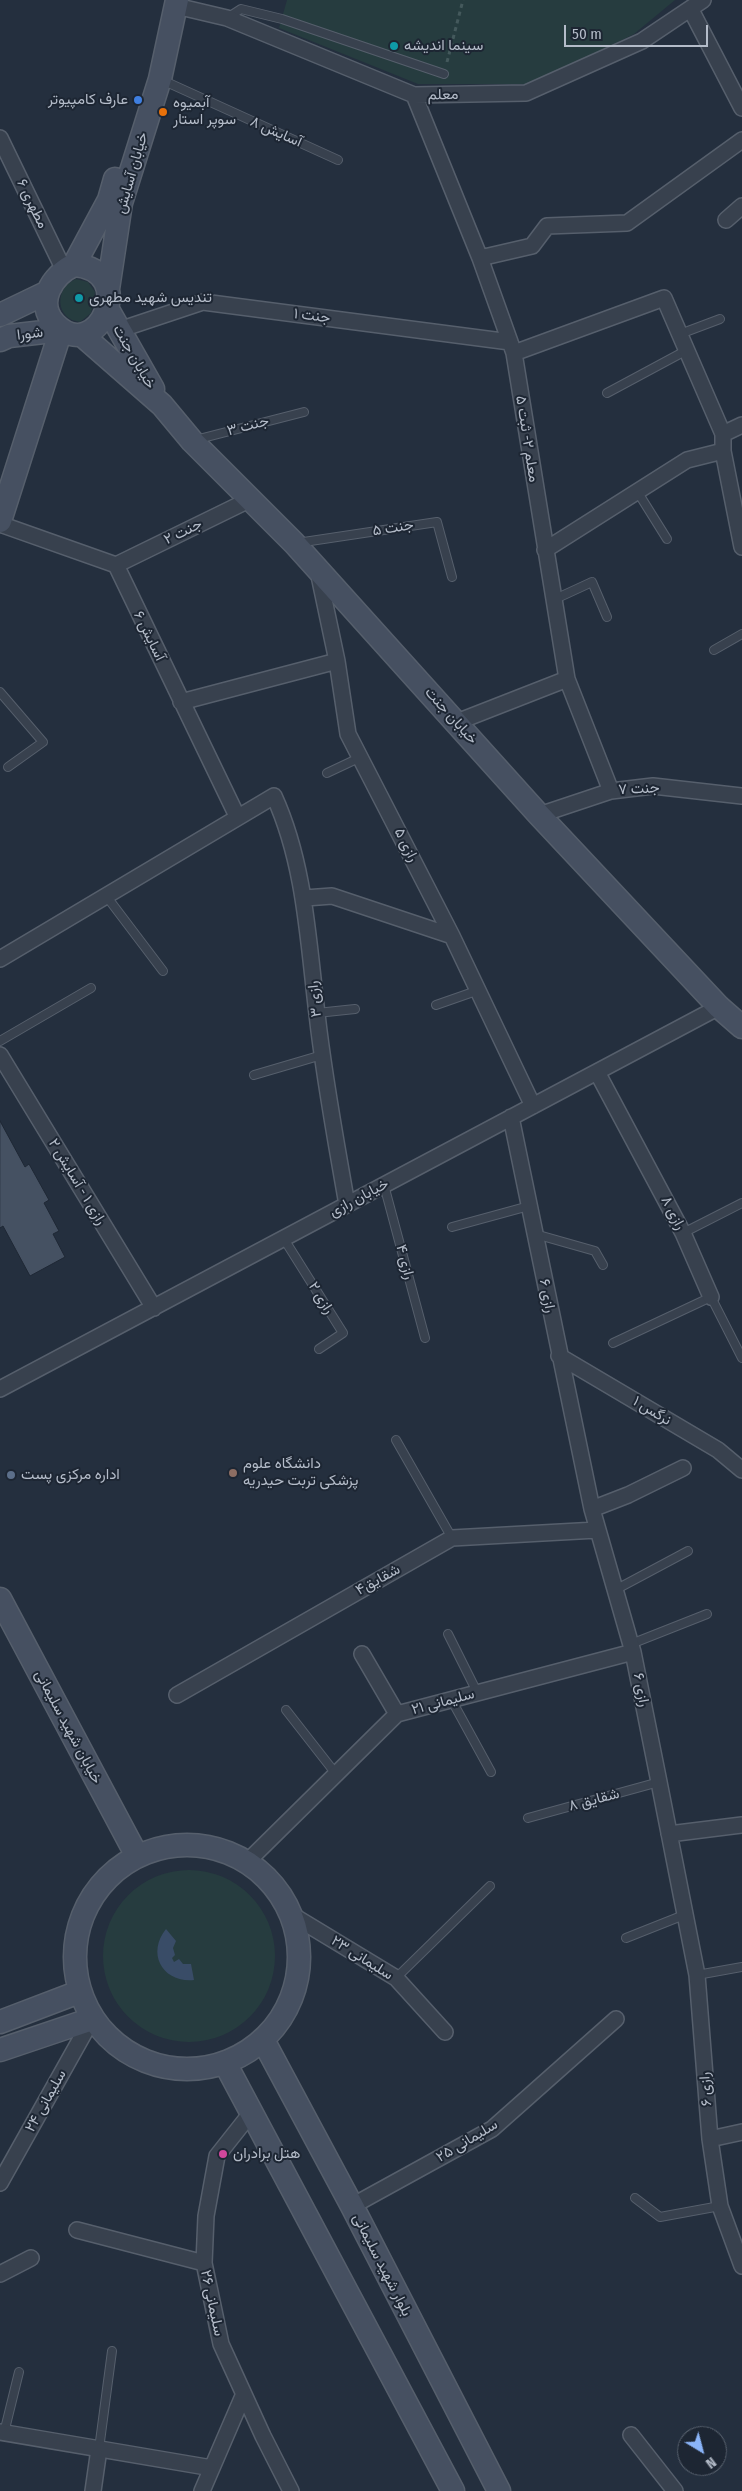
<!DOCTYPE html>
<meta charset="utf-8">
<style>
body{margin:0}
#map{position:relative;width:742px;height:2491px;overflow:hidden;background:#242f3e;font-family:"Fira Sans Condensed",sans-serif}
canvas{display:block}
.north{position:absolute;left:677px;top:2426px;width:50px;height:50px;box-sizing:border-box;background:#1d2633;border:1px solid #59626f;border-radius:50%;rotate:143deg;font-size:14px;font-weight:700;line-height:20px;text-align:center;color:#b4bcc9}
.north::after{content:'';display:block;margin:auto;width:18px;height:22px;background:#8ab4f8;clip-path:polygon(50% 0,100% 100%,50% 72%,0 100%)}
.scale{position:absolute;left:564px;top:25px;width:144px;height:22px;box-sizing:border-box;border:2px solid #b4bcc9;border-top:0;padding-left:6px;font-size:15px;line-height:18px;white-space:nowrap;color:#b4bcc9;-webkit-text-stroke:4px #1d2633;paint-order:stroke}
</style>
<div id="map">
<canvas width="742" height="2491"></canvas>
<div class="north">N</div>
<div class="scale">50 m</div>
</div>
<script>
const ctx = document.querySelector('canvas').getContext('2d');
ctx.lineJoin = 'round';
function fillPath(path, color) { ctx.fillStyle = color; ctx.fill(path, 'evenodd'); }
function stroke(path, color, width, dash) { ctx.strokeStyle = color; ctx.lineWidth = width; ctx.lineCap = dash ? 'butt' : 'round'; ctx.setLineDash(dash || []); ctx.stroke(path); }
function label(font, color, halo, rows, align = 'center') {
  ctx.font = font + ' "Fira Sans Condensed",Vazirmatn,sans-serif'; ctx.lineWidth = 4; ctx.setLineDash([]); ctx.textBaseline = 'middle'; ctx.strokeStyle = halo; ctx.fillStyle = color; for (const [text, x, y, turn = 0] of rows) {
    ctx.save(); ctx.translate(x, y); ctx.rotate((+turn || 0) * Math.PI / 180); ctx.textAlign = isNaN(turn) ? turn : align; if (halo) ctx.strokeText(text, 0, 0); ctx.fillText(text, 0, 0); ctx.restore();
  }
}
fillPath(new Path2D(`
 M287,0H675L634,34L534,84H418L279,28Z
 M76,279L88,282L95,292L91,313L80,322C55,319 54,288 76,279Z
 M103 1956a86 86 0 1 1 172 0a86 86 0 1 1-172 0Z`), '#263c3f');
fillPath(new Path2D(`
 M166,1929L176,1941L173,1948L175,1955L172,1958L174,1962L179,1959L183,1964H191L194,1980C163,1983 146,1954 166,1929Z`), '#394c67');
const building = new Path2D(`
 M0,1121L25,1167L29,1164L49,1200L44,1203L59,1231L53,1234L65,1257L30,1276L3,1226L0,1228Z`);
fillPath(building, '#455162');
stroke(building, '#1f2835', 1);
const lane = new Path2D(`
 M227,18L241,9L282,19L444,74
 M162,80L338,160
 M680,334L720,319
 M607,393L687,350
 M195,440L304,412
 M637,491L667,539
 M297,543L437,522L452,577
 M553,600L592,582L607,617
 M714,650L742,634
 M0,692L43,742L8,767
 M327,773L361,757
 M107,897L163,971
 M436,1005L479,990
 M317,1013L355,1009
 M0,1041L91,988
 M254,1075L322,1055
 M384,1185L425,1338
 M452,1227L529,1206
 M683,1233L742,1203
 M535,1234L595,1251L603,1265
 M284,1239L343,1333L319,1349
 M613,1343L711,1297L742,1358
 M396,1440L452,1538
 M615,1590L688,1551
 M448,1634L477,1692
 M631,1644L707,1614
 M451,1699L491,1772
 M286,1710L336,1774
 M528,1818L659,1782
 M626,1938L684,1915
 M697,1975L742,1967
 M396,1978L490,1886
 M635,2198L660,2217L720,2206
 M4,2433L19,2372
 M99,2449L112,2351`);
const street = new Path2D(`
 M176,6L227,18L414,95L526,93L642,41L703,0
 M691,10L742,108
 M414,95L480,258L514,353L567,679L611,791
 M0,138L64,270
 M726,220L742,206
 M480,258L532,246L547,226L627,223L742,140
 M119,330L203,302L510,342
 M514,353L664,298L723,434V451L742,547
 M723,434L742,425
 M0,524L116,565L237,816
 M545,550L687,460L723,451
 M116,565L251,499
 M318,571L337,661L348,734L452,936L533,1106
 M181,702L337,661
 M457,722L567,679
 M539,815L611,791L653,786L742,796
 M305,898L332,896L452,936
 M0,959L274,796C305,864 308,940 317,1014C324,1078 336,1141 347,1205
 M0,1055L154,1308
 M597,1072L683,1233L711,1297
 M511,1117L592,1509L633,1652L659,1782L697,1975L710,2139L720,2206L742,2266
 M559,1356L718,1450L742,1470
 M0,1389L719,1007
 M592,1509L628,1495L683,1468
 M362,1654L397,1714
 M177,1695L452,1538L597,1530
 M669,1834L742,1825
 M248,1861L397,1714L633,1652
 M292,1915L396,1978L445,2032
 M251,2113L217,2156L206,2216L204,2263L221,2344L263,2436L291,2491
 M710,2139L742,2132
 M0,2183L92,2019
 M352,2206L492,2129L616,2019
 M77,2230L204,2263
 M0,2274L31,2258
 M0,2432L212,2468
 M631,2435L675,2491
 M93,2491L99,2449
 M202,2491L243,2396`);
const secondary = new Path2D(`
 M74,265L109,200L115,179
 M74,265C141,270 97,367 55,324C35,303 52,275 74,265Z
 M108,289L121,203L160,79L177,0
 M107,308L153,389
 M0,315L48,292
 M83,336L162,405L192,441L294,543L539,815L719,1007L742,1027
 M0,340L9,336L61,330L0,521
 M0,1599L137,1856
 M75 1957a112 112 0 1 1 224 0a112 112 0 1 1-224 0Z
 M0,2022L79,1992
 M263,2040L352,2206L499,2491
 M0,2050L92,2019
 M225,2063L453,2491`);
stroke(lane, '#565f6c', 10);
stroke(street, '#565f6c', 18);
stroke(secondary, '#565f6c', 25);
stroke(new Path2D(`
 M447,62L463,0`), '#44595c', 3, [4, 4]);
stroke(lane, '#38414e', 8);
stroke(street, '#38414e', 15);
stroke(secondary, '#465061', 22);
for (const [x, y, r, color] of [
 [394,46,5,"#0f9aa8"],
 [138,100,5,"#3f7fe0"],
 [163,112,5,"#e8710a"],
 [79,298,5,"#0f9aa8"],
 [233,1473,5,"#8d6e63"],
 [11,1475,5,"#5c6f8a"],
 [223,2154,5,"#d1479c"]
]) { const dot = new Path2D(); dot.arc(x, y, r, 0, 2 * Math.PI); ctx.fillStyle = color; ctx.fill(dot); stroke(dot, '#1d2633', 2); }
label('15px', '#b4bcc9', '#1d2633', [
 ["سینما اندیشه",404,46],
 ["عارف کامپیوتر",128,100,"right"],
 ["آبمیوه",173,103],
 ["سوپر استار",173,120],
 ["تندیس شهید مطهری",89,298],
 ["دانشگاه علوم",243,1464],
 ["پزشکی تربت حیدریه",243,1481],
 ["اداره مرکزی پست",21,1475],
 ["هتل برادران",233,2154]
], 'left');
label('15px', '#b4bcc9', '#1d2633', [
 ["معلم",443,95,-1],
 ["آسایش ۸",276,132,24],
 ["خیابان آسایش",132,173,-74],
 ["مطهری ۶",32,204,64],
 ["جنت ۱",312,316,7],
 ["شورا",30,334,-7],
 ["خیابان جنت",134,357,60],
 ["جنت ۳",248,426,-15],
 ["معلم ۲- ثبت ۵",527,439,81],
 ["جنت ۵",393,528,-9],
 ["جنت ۲",183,532,-26],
 ["آسایش ۶",149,636,64],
 ["خیابان جنت",451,716,48],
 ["جنت ۷",639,789,-3],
 ["رازی ۵",406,845,63],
 ["رازی ۳",315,999,-96],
 ["رازی ۱ - آسایش ۲",77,1182,59],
 ["خیابان رازی",359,1198,-28],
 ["رازی ۸",673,1213,62],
 ["رازی ۴",405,1262,75],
 ["رازی ۶",547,1296,79],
 ["رازی ۲",321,1298,58],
 ["نرگس ۱",652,1411,31],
 ["شقایق۴",378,1580,-29],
 ["رازی ۶",641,1690,79],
 ["سلیمانی ۲۱",443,1702,-15],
 ["خیابان شهید سلیمانی",68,1727,62],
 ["شقایق ۸",594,1800,-15],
 ["سلیمانی ۲۳",362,1958,32],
 ["رازی ۶",706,2089,-94],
 ["سلیمانی ۲۴",46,2101,-61],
 ["سلیمانی ۲۵",467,2141,-31],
 ["بلوار شهید سلیمانی",382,2265,63],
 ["سلیمانی ۲۶",212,2303,78]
]);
</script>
